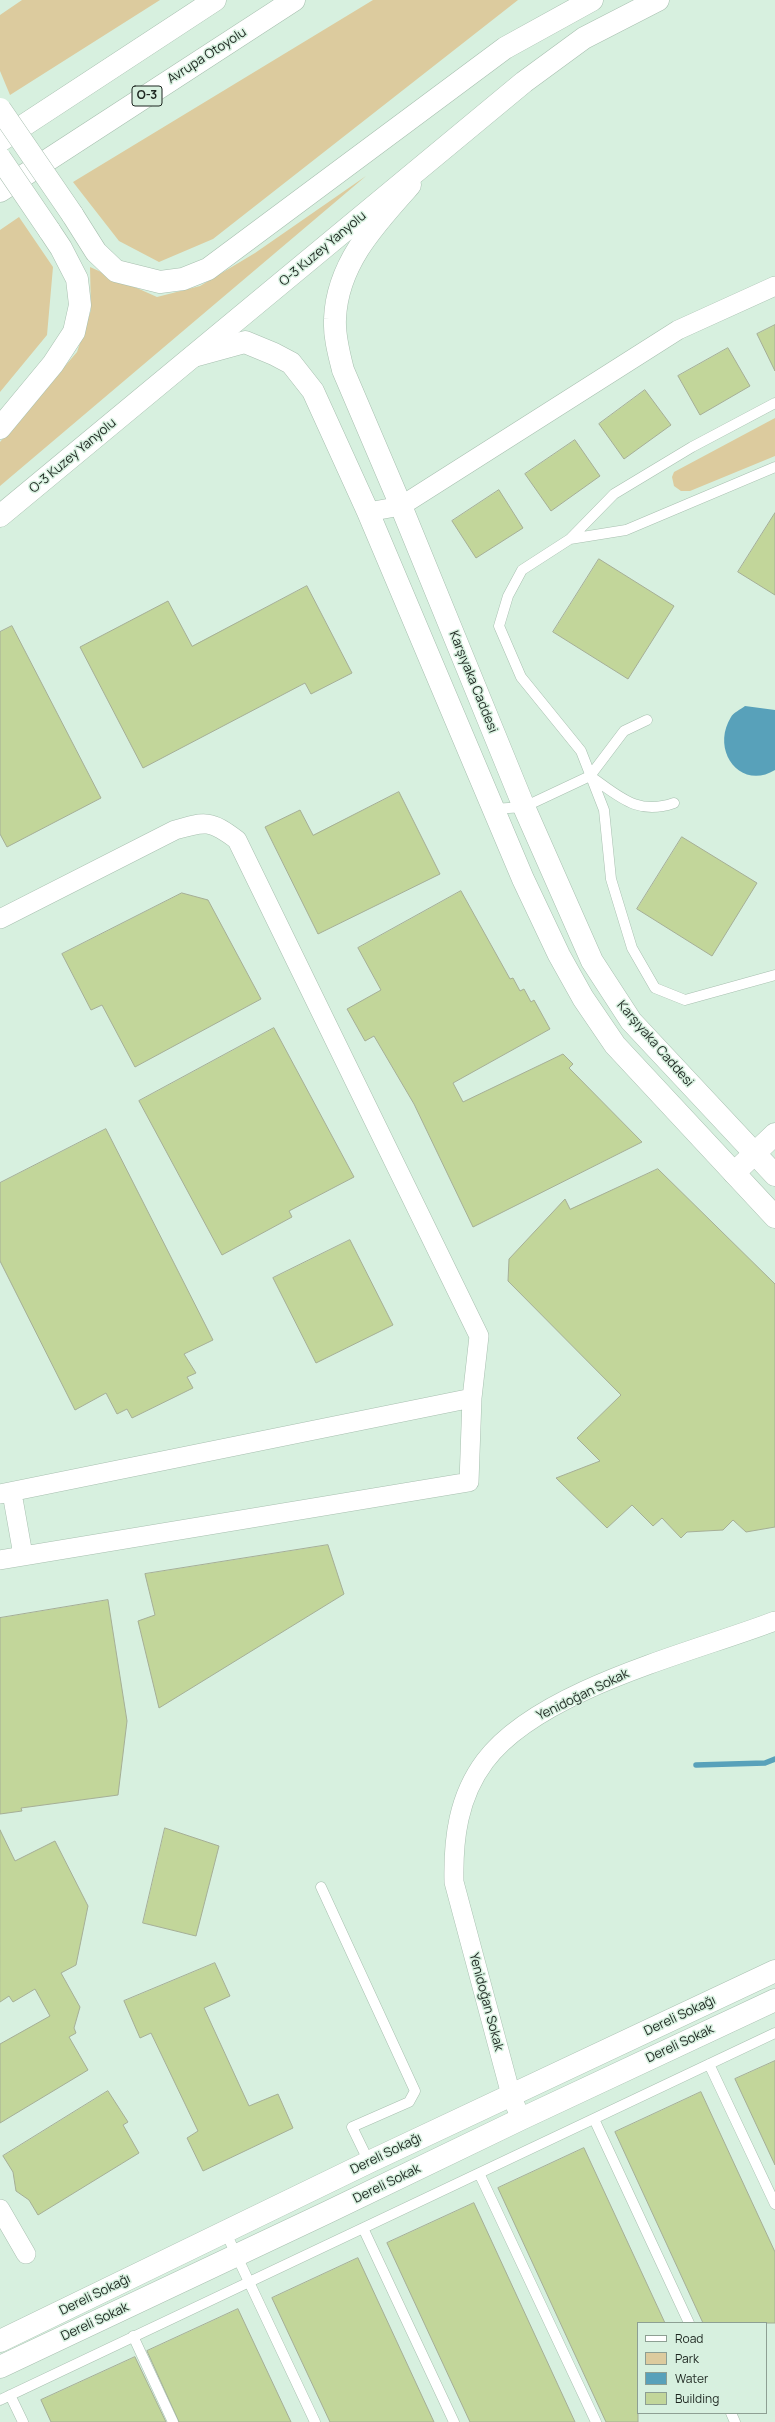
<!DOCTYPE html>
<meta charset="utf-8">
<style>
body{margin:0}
#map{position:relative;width:775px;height:2422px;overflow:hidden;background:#d7f0df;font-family:Manrope,sans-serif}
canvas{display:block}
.legend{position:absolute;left:637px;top:2322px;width:130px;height:92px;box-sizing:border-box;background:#d7f0df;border:1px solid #8d9f93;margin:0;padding:5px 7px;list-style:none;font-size:12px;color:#1d2620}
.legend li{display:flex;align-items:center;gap:8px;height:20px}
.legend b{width:20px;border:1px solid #8d9f93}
</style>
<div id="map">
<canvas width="775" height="2422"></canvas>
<ul class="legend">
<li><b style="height:5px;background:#fff"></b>Road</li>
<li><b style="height:11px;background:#dccb9e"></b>Park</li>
<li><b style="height:11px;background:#58a1ba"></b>Water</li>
<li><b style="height:11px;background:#c2d69a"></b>Building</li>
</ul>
</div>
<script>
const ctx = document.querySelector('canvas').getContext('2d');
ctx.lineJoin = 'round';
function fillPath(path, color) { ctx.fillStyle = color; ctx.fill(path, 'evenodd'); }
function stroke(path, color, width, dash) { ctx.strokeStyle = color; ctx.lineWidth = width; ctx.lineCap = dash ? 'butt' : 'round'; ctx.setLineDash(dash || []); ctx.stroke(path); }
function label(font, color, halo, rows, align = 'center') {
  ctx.font = font + ' Manrope,sans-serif'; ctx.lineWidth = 3; ctx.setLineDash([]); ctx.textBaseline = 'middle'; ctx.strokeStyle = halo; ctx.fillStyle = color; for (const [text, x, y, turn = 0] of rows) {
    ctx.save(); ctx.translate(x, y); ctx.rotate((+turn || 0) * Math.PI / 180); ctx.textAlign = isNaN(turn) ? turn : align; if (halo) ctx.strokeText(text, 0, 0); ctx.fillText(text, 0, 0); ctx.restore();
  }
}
fillPath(new Path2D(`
 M22,0H160L10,95L0,71V15Z
 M373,0H518L213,239L159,262L119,241L73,182Z
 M366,176L0,486V442L77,352L91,310L90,267L157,297L200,286L255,253Z
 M19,217L53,267L47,335L0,392V230Z
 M775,418V456L690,491H681L674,486L672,477L674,472Z`), '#dccb9e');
fillPath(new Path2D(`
 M745,706L775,710V770C741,791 710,751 731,717C733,713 741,709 745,706Z`), '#58a1ba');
stroke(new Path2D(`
 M696,1765L765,1763L775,1759`), '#58a1ba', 5.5);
const building = new Path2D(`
 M775,325V371L757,334Z
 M728,348L750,386L700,415L678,376Z
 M645,390L671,425L624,459L599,424Z
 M575,440L600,476L551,511L525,474Z
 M499,490L523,528L476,558L452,521Z
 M775,513V595L738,572Z
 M599,559L674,606L628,679L553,632Z
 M307,586L352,673L311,694L305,683L143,768L80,647L168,601L192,646Z
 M12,626L101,798L7,847L0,834V632Z
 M399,792L440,874L318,934L265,827L300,810L313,835Z
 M682,837L757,883L712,956L637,909Z
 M461,891L510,979L513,978L520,991L524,989L531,1002L534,1000L550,1029L453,1083L463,1102L563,1054L573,1064L569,1068L642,1142L473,1227L414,1104L374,1036L365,1041L347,1009L381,990L358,948Z
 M182,893L208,900L261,999L135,1067L102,1005L91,1010L62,954Z
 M274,1028L354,1177L289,1211L292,1217L222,1255L139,1101Z
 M106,1129L213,1340L184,1354L196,1373L187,1377L193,1388L132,1418L127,1409L117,1414L106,1393L75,1410L0,1261V1183Z
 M658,1169L775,1284V1527L746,1532L733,1520L723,1530L687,1532L681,1538L662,1518L653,1526L632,1505L607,1528L556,1478L600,1461L577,1438L621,1395L508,1281L509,1259L565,1199L570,1209Z
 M350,1240L393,1325L316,1363L273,1278Z
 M328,1545L344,1594L159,1708L138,1621L155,1615L145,1574Z
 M108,1600L127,1721L118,1795L21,1808L22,1811L0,1814V1618Z
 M165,1828L219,1846L196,1936L143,1923Z
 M0,1830L15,1861L55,1841L88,1906L76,1965L61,1973L80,2007L74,2028L76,2033L69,2037L88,2070L0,2123V2044L50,2016L35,1989L13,2002L9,1996L0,2002Z
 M215,1963L230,1996L204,2008L249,2106L278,2094L293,2128L203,2171L187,2138L198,2131L151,2033L140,2038L124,2001Z
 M775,2061V2165L735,2079Z
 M108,2091L128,2122L123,2125L139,2153L38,2215L29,2200L16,2191L13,2172L3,2156Z
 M701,2092L775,2252V2323H703L615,2132Z
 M584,2148L665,2323H638V2422H606L498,2188Z
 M474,2203L575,2422H470L387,2243Z
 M358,2258L434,2422H330L272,2298Z
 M238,2309L291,2422H179L147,2351Z
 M135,2357L166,2422H51L41,2400Z`);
fillPath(building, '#c2d69a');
stroke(building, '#a5ae96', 1);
const service = new Path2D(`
 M775,403L692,447L614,494L570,539L522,570L508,596L499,626L521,677L581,751L604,810L611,879L632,948L655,988L685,1000L775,975
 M570,539L626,530L775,467
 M590,776C619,796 637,816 674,803
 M493,809L524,807L590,776L624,731L647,720
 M321,1887L415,2091L409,2102L352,2127L369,2162
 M709,2064L775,2204
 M594,2119L689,2323
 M479,2173L596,2422
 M363,2228L454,2422
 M225,2231L315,2422
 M133,2336L173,2422
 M10,2395L23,2422
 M0,2400L775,2033
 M731,2413L735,2422`);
const minor = new Path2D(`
 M368,512L401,506L678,330L775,286
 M0,919L175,830C205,821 211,820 237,840L479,1336L472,1398
 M12,1493L23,1555
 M0,1494L472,1398L469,1482L0,1560
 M521,2119L511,2095L454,1882C453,1839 458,1797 485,1761C539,1689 691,1653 775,1621
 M0,2209L26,2254`);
const tertiary = new Path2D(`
 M734,1173L775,1134
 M0,2341L369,2162L775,1971
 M0,2367L326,2213L521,2119L775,2000`);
const secondary = new Path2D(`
 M410,185C375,224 337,264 335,319C334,336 339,354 343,370L401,506L524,807L592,961L631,1021L775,1175
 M194,356L245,342L274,354L291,363L313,391L368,512L523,879L559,955L583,998L615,1045L775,1217`);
const primary = new Path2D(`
 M72,214L96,252L116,271L160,282L183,279L208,269L505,48L592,0
 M0,428L53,364L74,332L80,305L77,279L61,248L49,230
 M0,516L524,82L584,38L658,0`);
const motorway = new Path2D(`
 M0,141L215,0
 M0,191L294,0`);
stroke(service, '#a7bfaf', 11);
stroke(minor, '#a7bfaf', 20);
stroke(tertiary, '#a7bfaf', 23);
stroke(secondary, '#a7bfaf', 23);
stroke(primary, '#a7bfaf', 23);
stroke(motorway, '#a7bfaf', 23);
stroke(service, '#fff', 10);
stroke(minor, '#fff', 19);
stroke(tertiary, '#fff', 22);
stroke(secondary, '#fff', 22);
stroke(primary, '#fff', 22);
stroke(motorway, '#fff', 22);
const primaryBridge = new Path2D(`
 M0,109L72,214
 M0,158L49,230`);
stroke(primaryBridge, '#a7bfaf', 23, []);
stroke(primaryBridge, '#fff', 22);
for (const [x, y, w] of [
 [147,96,30]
]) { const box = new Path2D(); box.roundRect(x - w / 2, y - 10, w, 20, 3); ctx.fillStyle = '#d7f0df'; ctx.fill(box); stroke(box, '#1d2620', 1); }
label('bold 12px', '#1d2620', null, [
 ["O-3",147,96]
]);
label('13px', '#1d2620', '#d7f0df', [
 ["Avrupa Otoyolu",207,56,-33],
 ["O-3 Kuzey Yanyolu",323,249,-40],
 ["O-3 Kuzey Yanyolu",73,456,-40],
 ["Karşıyaka Caddesi",473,682,68],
 ["Karşıyaka Caddesi",655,1044,49],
 ["Yenidoğan Sokak",583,1695,-26],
 ["Yenidoğan Sokak",486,2002,75],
 ["Dereli Sokağı",680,2016,-25],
 ["Dereli Sokak",680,2044,-25],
 ["Dereli Sokağı",386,2154,-26],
 ["Dereli Sokak",387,2184,-26],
 ["Dereli Sokağı",95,2295,-26],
 ["Dereli Sokak",95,2322,-25]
]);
</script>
